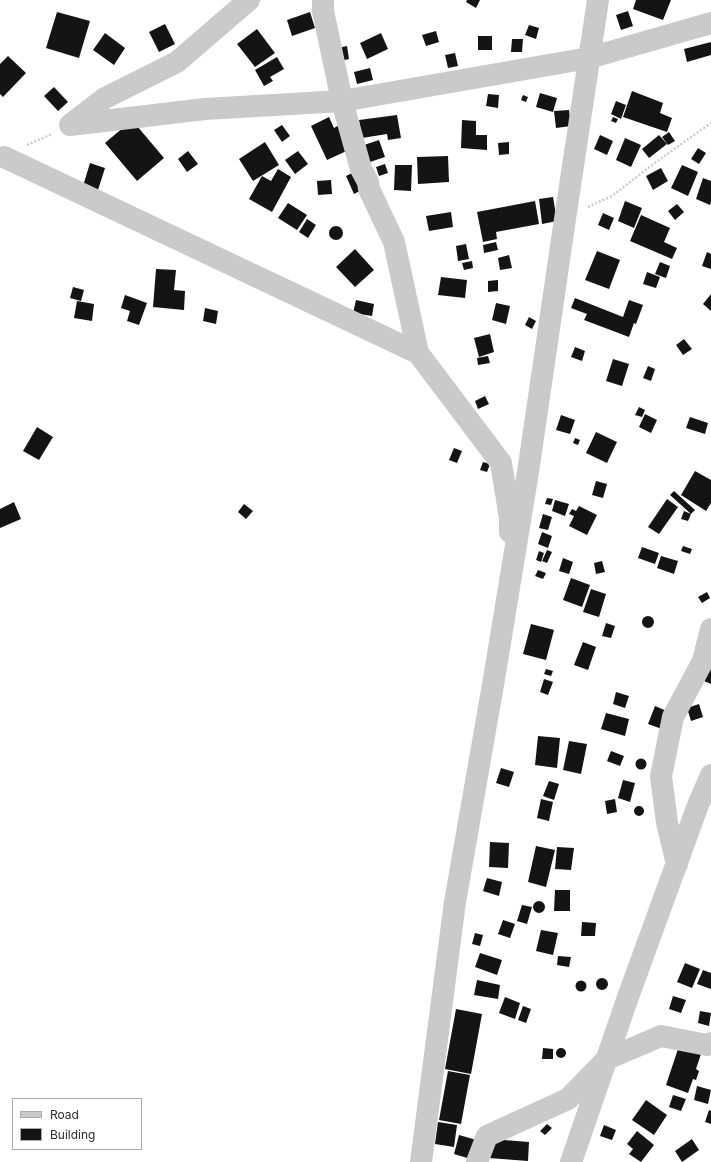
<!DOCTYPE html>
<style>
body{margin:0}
#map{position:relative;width:711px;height:1162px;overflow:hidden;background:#fff;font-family:Inter,sans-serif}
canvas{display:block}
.legend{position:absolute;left:12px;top:1098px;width:130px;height:52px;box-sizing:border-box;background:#fff;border:1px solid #ababab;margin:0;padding:5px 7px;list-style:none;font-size:12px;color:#2d2d2d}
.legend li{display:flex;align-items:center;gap:8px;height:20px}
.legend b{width:20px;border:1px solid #ababab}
</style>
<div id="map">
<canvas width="711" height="1162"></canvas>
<ul class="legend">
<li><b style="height:5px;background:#cacaca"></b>Road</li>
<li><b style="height:11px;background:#141414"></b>Building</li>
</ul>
</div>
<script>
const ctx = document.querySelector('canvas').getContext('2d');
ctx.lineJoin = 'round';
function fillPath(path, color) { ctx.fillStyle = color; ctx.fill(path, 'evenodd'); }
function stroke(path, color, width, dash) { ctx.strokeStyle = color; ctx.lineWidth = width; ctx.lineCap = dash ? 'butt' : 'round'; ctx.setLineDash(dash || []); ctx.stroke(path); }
fillPath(new Path2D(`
 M467,0H480L476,8L466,2Z
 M636,0H671L663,20L633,9Z
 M628,11L633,26L621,30L616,15Z
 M57,12L90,21L79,58L46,48Z
 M310,12L315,28L292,36L287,20Z
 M165,24L175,44L159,52L149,32Z
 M529,25L539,28L536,39L525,35Z
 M257,29L275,53L255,67L237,44Z
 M436,31L439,42L426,46L422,35Z
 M105,33L125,48L114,65L93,50Z
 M381,33L388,49L367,59L360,43Z
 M478,36H492V50H478Z
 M512,39H523L522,52H511Z
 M711,42V55L687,62L684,49Z
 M347,46L349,59L340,61L338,48Z
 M455,53L458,66L448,68L445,55Z
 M8,56L26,73L3,97L0,94V64Z
 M277,57L284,69L270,77L273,81L264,86L255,70Z
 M370,68L373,80L357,84L354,72Z
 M54,87L68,102L58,111L44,96Z
 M632,91L663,103L660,113L672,118L667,132L623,117Z
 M540,93L557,98L553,112L536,107Z
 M488,94L499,95L498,108L486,106Z
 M523,95L528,97L526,102L521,100Z
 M616,101L626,105L621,119L611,114Z
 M569,110L571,126L556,128L554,111Z
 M397,115L401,138L388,140L387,134L362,138L359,120Z
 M329,117L334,128L341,124L353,148L327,160L311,126Z
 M613,117L618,119L616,123L611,121Z
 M132,120L164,158L137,181L105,143Z
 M462,120L476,121V135H487V150L461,148Z
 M282,125L290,136L282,142L274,130Z
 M669,132L675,141L668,145L662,137Z
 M600,135L613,141L607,155L594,149Z
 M659,135L667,144L649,158L642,149Z
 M625,138L641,145L631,167L616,160Z
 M379,140L385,157L370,162L364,145Z
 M265,142L279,165L253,181L239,159Z
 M509,142V154L499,155L498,143Z
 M698,148L706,153L699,164L691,159Z
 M188,151L198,164L187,172L178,159Z
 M298,151L308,164L295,174L285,160Z
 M448,156L449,182L418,184L417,157Z
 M90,163L105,168L98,190L83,186Z
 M385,164L388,173L379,176L376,167Z
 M395,165H412L411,191L394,190Z
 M682,165L698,172L688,196L671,188Z
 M661,168L668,181L653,190L646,176Z
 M278,169L291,177L272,212L249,199L262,176L271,181Z
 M358,170L366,188L354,194L346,176Z
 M703,178L711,181V202L710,205L696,199Z
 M331,180L332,194L318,195L317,181Z
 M553,197L557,221L542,224L539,199Z
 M535,201L539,224L496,232L497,239L483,242L477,212Z
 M625,201L642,208L634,228L618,221Z
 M288,203L307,215L297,230L278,218Z
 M677,204L684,212L675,220L668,211Z
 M451,212L453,227L429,231L426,216Z
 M603,213L614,218L609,230L598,225Z
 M641,215L670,228L664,242L677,248L672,259L630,241Z
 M307,219L316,225L308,238L299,232Z
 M329 233a7 7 0 1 1 14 0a7 7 0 1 1-14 0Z
 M496,242L498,250L484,253L483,245Z
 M466,244L469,259L458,261L456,246Z
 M355,249L374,270L355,287L336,267Z
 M597,251L620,260L609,289L585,280Z
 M707,252L711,254V269L702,266Z
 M509,255L512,268L500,270L498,258Z
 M472,261L473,268L464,270L462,263Z
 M660,262L670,266L666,278L655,274Z
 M156,269L176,270L174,290L185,291L184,310L153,307Z
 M647,272L660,277L656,288L643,284Z
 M441,277L467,280L465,298L438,295Z
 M498,280V291L488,292V281Z
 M73,287L84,290L81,301L70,298Z
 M711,294V311L703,304Z
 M125,295L147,303L139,325L127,321L130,311L121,308Z
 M575,298L623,317L629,300L643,305L636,324L634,323L629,337L584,320L587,314L571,308Z
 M356,300L374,304L372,316L353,313Z
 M77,301L94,304L92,321L74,318Z
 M496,303L510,306L506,324L492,320Z
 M205,308L218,311L216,324L203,321Z
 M529,317L536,321L532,329L525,325Z
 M490,334L494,352L479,357L474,338Z
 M684,339L692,349L683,355L676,345Z
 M575,347L585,351L582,361L571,357Z
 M488,356L490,363L478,365L477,358Z
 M613,359L629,364L622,386L606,381Z
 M648,366L655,369L651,381L643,378Z
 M485,396L489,404L478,409L475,401Z
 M639,407L645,410L642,417L635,415Z
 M645,414L657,420L651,433L639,427Z
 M561,415L575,420L570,434L556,430Z
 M690,417L708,423L705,434L686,428Z
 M37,427L53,437L39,460L23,451Z
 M596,432L617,442L607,463L586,453Z
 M575,438L580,440L578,445L573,443Z
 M454,448L462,451L457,463L449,460Z
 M483,462L490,464L487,472L480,470Z
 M695,471L711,480V503L706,511L681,495Z
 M596,481L607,484L603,498L592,495Z
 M674,491L695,510L691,514L670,495Z
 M547,498L553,499L551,505L545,504Z
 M667,499L678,507L659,534L648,527Z
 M555,500L569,504L565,516L552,511Z
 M14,502L21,519L0,528V509Z
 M244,504L253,511L246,519L238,512Z
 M579,506L597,515L587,535L569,526L574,516L569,514L572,509L576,511Z
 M684,511L691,514L688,521L681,519Z
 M543,514L552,517L548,530L539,528Z
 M542,532L552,536L548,548L538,544Z
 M683,546L692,549L690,554L681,551Z
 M642,547L659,553L655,564L638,558Z
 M547,550L552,552L547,563L542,561Z
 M539,551L544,553L541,562L536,560Z
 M661,556L678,561L674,574L657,568Z
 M563,558L573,562L569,574L559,571Z
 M602,561L605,572L596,574L594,563Z
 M538,570L546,573L543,579L535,576Z
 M571,578L590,585L582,607L563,600Z
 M591,589L606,594L599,617L583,612Z
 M707,592L710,598L702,603L698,597Z
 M642 622a6 6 0 1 1 12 0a6 6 0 1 1-12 0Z
 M606,623L615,626L611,638L602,636Z
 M531,624L554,630L546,660L523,654Z
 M583,642L596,647L588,670L574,665Z
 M711,668V684L704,681Z
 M546,669L553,671L551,676L544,674Z
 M544,679L553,682L548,695L540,692Z
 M616,692L629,696L625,708L613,704Z
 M699,704L703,717L691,721L687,708Z
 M655,706L669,712L662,729L648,724Z
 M606,713L629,719L625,736L601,729Z
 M538,736L560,738L557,768L535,765Z
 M569,741L587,744L581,774L563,770Z
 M611,751L624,756L620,766L607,761Z
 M635.5 764a5.5 5.5 0 1 1 11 0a5.5 5.5 0 1 1-11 0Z
 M501,768L514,772L509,787L496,783Z
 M623,780L635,783L630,802L618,798Z
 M549,781L559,784L554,800L543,796Z
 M541,799L553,802L549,821L537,818Z
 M615,799L617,812L607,814L605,801Z
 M634 811a5 5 0 1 1 10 0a5 5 0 1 1-10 0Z
 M490,842L509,843L508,868L489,867Z
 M536,846L555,850L546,887L528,882Z
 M557,847L574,848L571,870L555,869Z
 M487,878L502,882L499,896L483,891Z
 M555,890H570V911H554Z
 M533 907a6 6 0 1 1 12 0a6 6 0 1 1-12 0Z
 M522,905L532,907L527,924L517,921Z
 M503,920L515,924L510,938L498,934Z
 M582,922L596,923L595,936H581Z
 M541,930L558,933L553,955L536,951Z
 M475,933L483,935L480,946L472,944Z
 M480,953L502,960L497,975L475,967Z
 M558,956L571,957L569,967L557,965Z
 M685,963L700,969L692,988L677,982Z
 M703,970L711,973V989L697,984Z
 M596 984a6 6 0 1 1 12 0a6 6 0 1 1-12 0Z
 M477,980L500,985L498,999L474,995Z
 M575.5 986a5.5 5.5 0 1 1 11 0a5.5 5.5 0 1 1-11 0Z
 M673,996L686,1000L681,1013L669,1009Z
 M505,997L520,1003L515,1019L499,1013Z
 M523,1006L531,1009L526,1023L518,1020Z
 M456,1009L482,1014L471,1074L445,1069Z
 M700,1011L711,1013L709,1026L698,1023Z
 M679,1046L701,1054L696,1069L699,1071L696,1080L693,1079L688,1093L666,1085Z
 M556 1053a5 5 0 1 1 10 0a5 5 0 1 1-10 0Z
 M543,1048L553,1049V1059H542Z
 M448,1071L470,1075L461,1124L439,1120Z
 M697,1086L711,1090L708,1104L694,1100Z
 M673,1095L686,1099L681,1111L669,1107Z
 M646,1100L667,1115L654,1135L632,1120Z
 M709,1110L711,1111V1124L705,1122Z
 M438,1122L457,1125L454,1147L435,1144Z
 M547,1124L552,1128L545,1135L540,1131Z
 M604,1125L616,1130L612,1140L600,1136Z
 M637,1131L654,1145L641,1162L629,1154L633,1149L627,1144Z
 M459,1135L480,1141L474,1160L454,1154Z
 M491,1139L529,1142L528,1161L489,1158Z
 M692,1139L699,1150L682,1162L675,1151Z`), '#141414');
stroke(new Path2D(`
 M27,145L52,134
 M588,207L612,196L656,162L711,123`), '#cacaca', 2.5, [2, 2]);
stroke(new Path2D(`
 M323,0V11L342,101L361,169L368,182L369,189L394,242L418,353L501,463L510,518V532
 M71,124L105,98L177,62L249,0
 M70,125L205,109L342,101L589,58L711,23
 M4,157L418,353
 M677,864L667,823L661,776L673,717L703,661L711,629
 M421,1162L455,902L494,679L528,472L565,219L598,0
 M477,1162L487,1136L568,1099L607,1059L661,1036L707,1045L711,1043
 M571,1162L628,997L698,805L711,775`), '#cacaca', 22);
</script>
